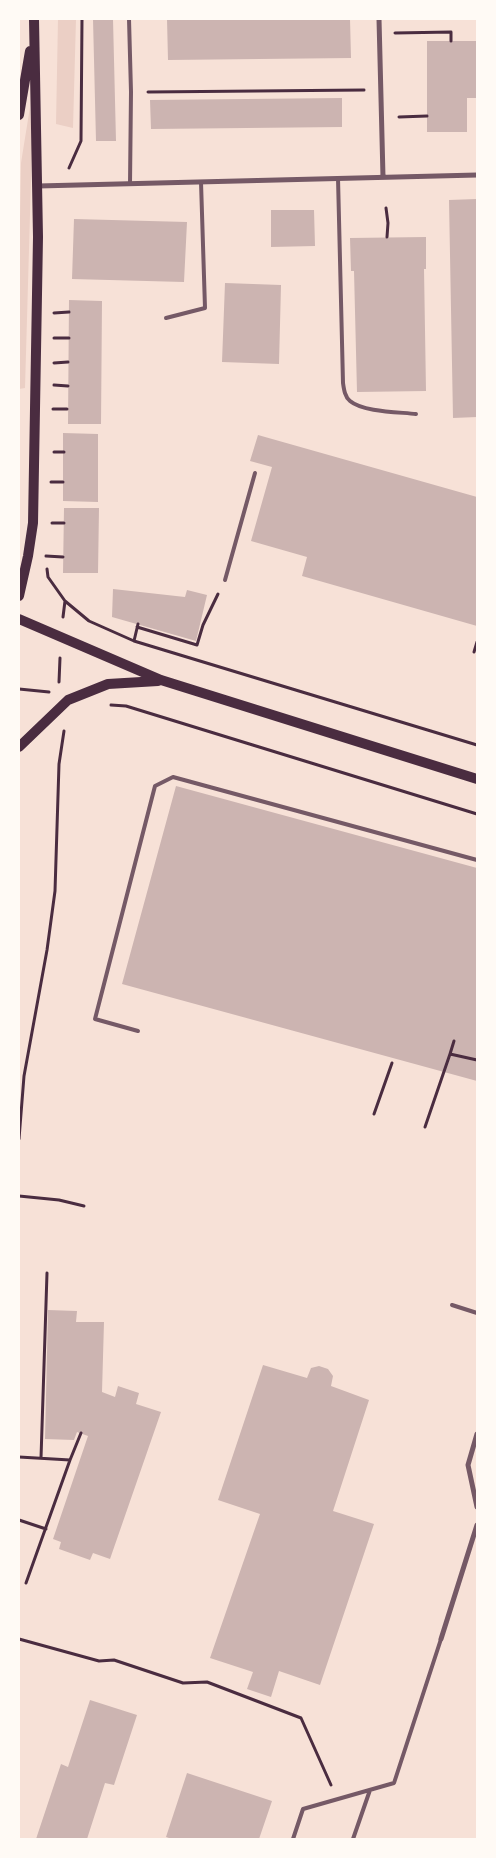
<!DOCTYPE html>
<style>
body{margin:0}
#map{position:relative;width:496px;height:1858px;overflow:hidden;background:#f7e1d7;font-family:Karla,sans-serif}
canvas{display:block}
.frame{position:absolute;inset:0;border:20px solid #fffaf5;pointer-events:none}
</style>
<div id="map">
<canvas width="496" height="1858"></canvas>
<div class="frame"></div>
</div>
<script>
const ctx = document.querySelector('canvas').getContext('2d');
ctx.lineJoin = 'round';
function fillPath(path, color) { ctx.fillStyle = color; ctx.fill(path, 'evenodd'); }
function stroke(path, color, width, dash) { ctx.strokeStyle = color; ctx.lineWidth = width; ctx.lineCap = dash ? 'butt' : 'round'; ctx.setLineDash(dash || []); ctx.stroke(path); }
fillPath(new Path2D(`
 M58,19H76L73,128L56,124Z
 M30,107L32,145L25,388L19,389V272L21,163Z`), '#ebcfc5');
fillPath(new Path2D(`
 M93,19H113L116,141H96Z
 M167,19H350L351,58L168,60Z
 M427,41H477V98H467V132H427Z
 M342,98V127L151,129L150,100Z
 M477,199V417L453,418L449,200Z
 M271,210H314L315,246L271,247Z
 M74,219L187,222L184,282L72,279Z
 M426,237V269H424L426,391L357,392L354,271H351L350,238Z
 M225,283L281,285L279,364L222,362Z
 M69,300L102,301L101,424H68Z
 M63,433L98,434V502L63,501Z
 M258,435L477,497V626L302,576L307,557L251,541L272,467L250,461Z
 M64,508H99L98,573H63Z
 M113,589L185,597L187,590L207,595L196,641L112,617Z
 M176,786L477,868V1081L122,984Z
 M48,1310L77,1311L76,1322H104L102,1392L115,1397L118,1386L139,1393L136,1404L161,1412L110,1559L93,1553L90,1560L59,1549L61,1542L53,1539L88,1436L77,1432L74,1440L45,1439Z
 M263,1365L307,1378L311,1368L319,1366L328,1369L333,1376L331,1386L369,1400L333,1511L374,1524L320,1685L279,1671L271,1697L247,1689L253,1672L210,1658L260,1514L218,1500Z
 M90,1700L137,1715L114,1785L105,1783L87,1839H36L61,1764L68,1767Z
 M187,1773L272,1801L259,1839H172L166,1837Z`), '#ccb4b1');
stroke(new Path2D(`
 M395,33L451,32V41
 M148,92L364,90
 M399,117L427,116
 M69,168L81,141L82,19
 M386,208L388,223L387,237
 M54,313L69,312
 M54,338H69
 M54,363L68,362
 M54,385L68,386
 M53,409H67
 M54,452H64
 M51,482H63
 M52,523H64
 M46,556L63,557
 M47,569L48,577L65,601L63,617
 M65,601L89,621L134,641L477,745
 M137,627L197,645L203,625L218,594
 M134,641L138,624
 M474,652L477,642
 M59,682L60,658
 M19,689L49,692
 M111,705L126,706L477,814
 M450,1054L454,1041
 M374,1114L392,1063
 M425,1127L450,1054L477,1060
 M19,1139L24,1076L47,950L55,891L59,764L64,731
 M19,1196L59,1200L84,1206
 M19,1457L70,1460L81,1433
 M41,1458L47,1273
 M19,1520L46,1529
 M26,1583L70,1460
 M19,1639L99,1661L114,1660L183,1683L207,1682L301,1718L331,1785`), '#4a2c40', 3);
stroke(new Path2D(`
 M129,19L131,92L130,184
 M338,178L343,383C344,390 345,397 350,401C363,412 399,412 416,414
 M166,318L205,308L201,182
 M225,580L255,473
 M138,1031L95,1019L155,786L173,777L477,860
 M452,1305L477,1313
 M293,1839L303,1809L394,1783L441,1639
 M353,1839L370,1790`), '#755966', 4);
stroke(new Path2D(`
 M379,19L383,177
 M38,186L477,175
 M477,1434L468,1465L477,1507
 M441,1639L477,1525`), '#755966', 5);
stroke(new Path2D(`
 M19,115L30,51
 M19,596L28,556L33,523L38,237L34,19
 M19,619L161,680L477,779
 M19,747L68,700L108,684L158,681`), '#4a2c40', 10);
</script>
